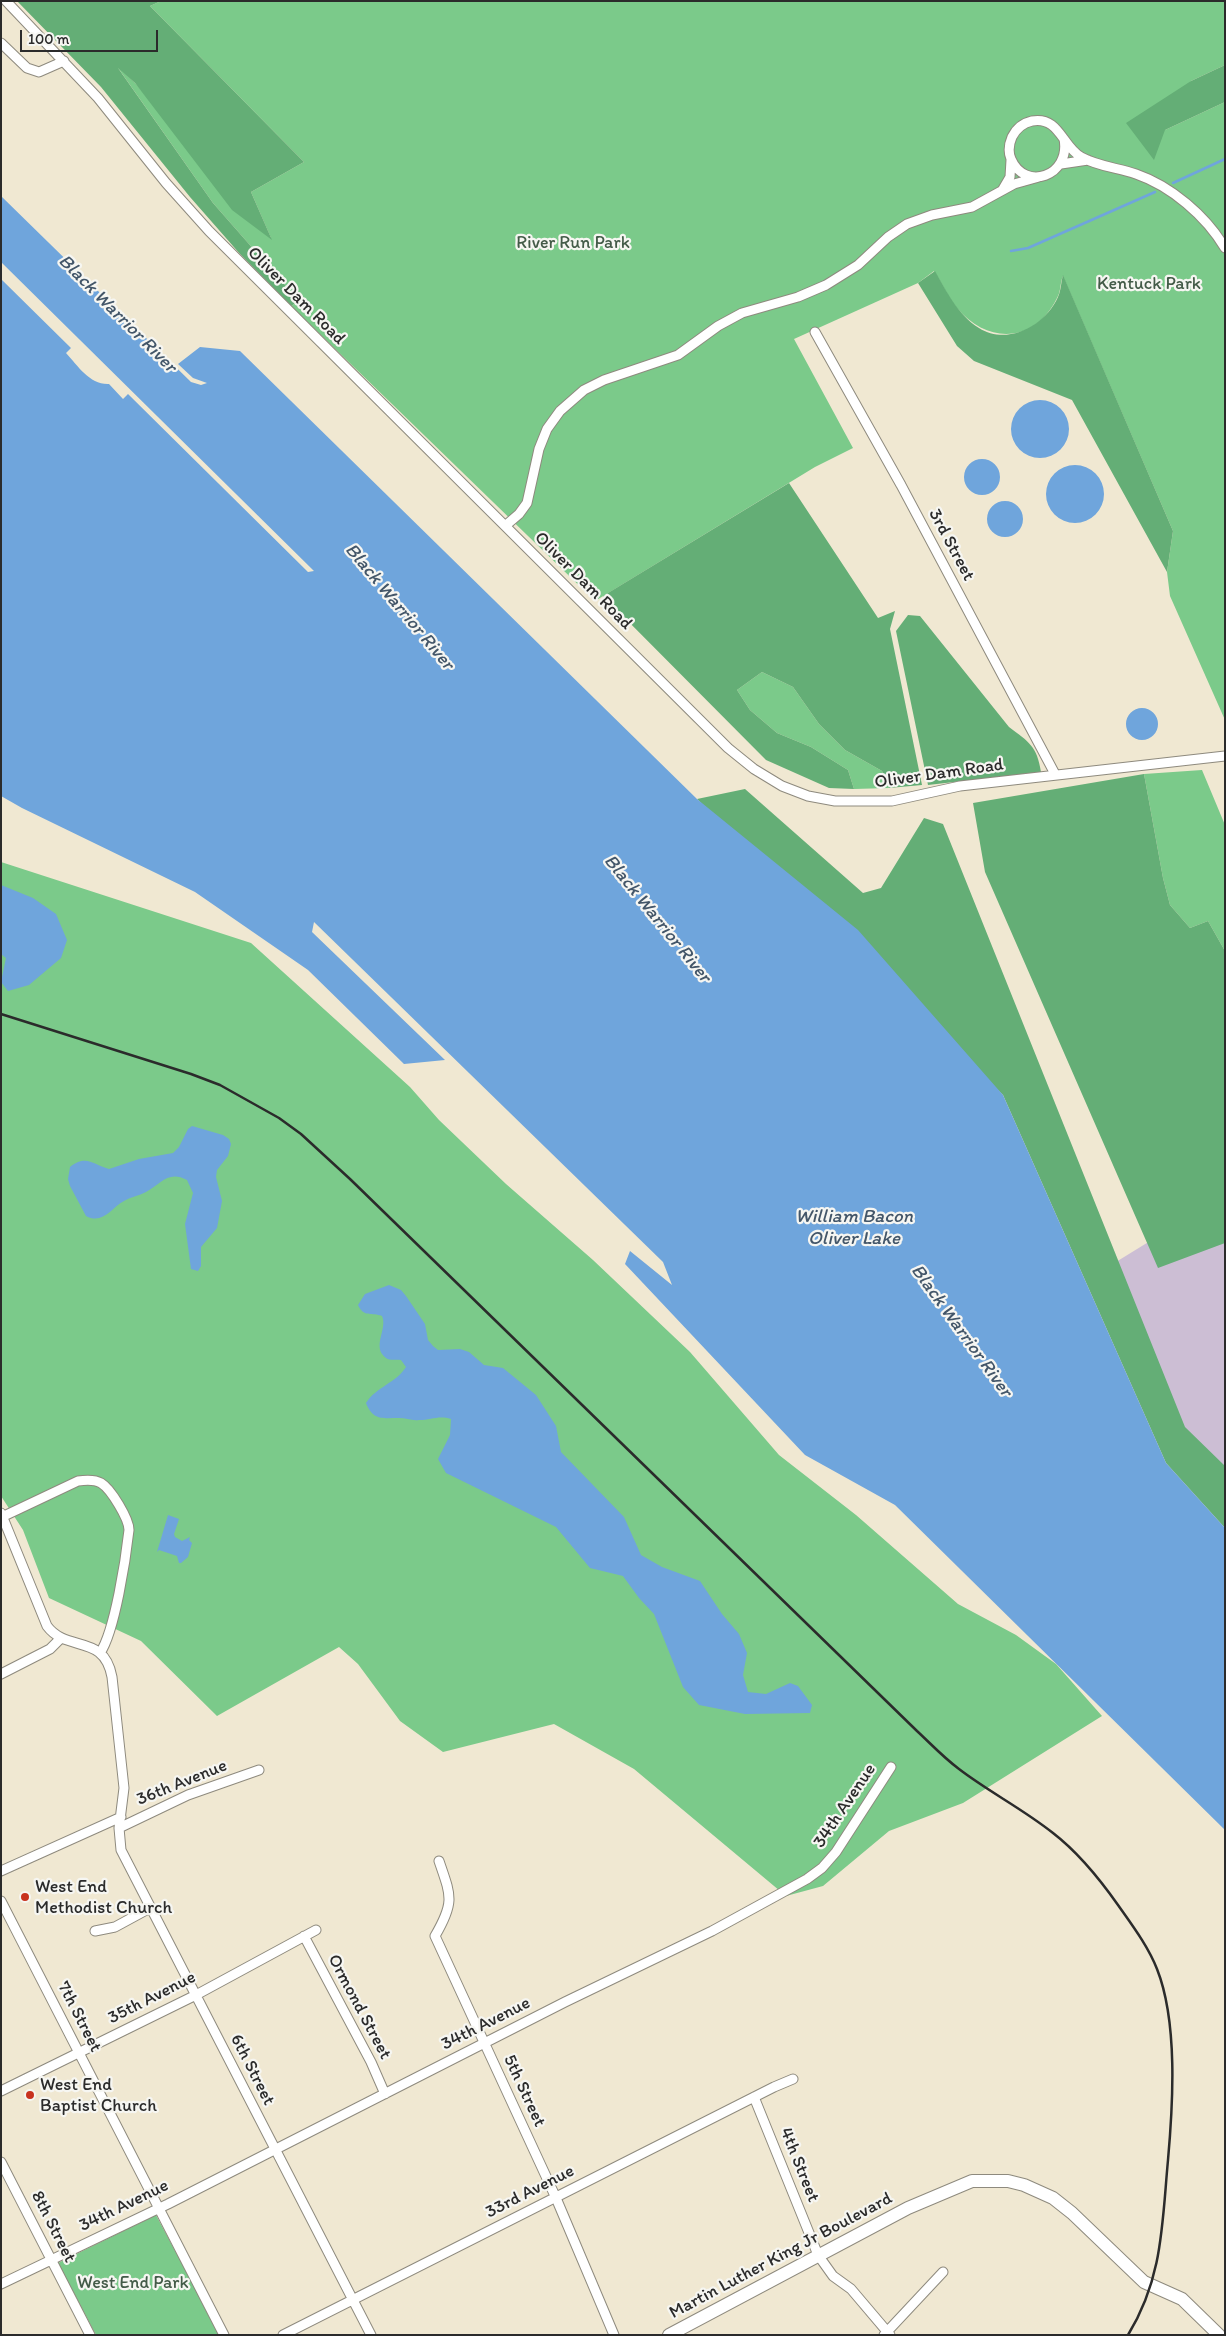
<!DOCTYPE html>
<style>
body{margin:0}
#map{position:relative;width:1226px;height:2336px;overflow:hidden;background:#f0e8d2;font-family:Itim,sans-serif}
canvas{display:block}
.frame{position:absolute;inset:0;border:2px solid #2b2b2b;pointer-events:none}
.scale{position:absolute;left:20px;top:30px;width:138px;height:22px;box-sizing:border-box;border:2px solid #2b2b2b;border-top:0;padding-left:6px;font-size:15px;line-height:18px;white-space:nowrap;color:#2b2b2b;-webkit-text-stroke:4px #f6f6f2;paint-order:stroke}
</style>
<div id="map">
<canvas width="1226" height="2336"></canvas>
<div class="frame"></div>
<div class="scale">100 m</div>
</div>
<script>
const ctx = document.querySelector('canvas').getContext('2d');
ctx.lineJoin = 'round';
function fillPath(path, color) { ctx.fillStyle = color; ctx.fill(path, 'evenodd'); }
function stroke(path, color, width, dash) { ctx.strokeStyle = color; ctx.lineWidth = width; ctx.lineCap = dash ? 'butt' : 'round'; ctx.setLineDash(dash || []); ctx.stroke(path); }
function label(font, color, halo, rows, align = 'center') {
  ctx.font = font + ' Itim,sans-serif'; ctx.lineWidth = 4.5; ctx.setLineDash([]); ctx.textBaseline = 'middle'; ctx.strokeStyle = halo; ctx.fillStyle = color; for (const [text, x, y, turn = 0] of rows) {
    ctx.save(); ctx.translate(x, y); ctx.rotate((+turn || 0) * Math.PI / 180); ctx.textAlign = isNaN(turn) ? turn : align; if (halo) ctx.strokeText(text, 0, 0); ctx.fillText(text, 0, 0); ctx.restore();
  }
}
fillPath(new Path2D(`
 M1225,1195V1523L1098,1273Z`), '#ccbed4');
fillPath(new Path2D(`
 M161,1H1225V65L1191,81L1165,130L1225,102V720L1170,596L1167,572L1173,531L1063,276C1060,282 1061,292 1057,298C1035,343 988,345 957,308C948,297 942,283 934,271L918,283L794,339L853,448L815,467L595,601L291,306L299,301L213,203L116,65L135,83L271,238L251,192L304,162L150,6Z
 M762,672L793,687L819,724L845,750L882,771L889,788L854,789L848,770L811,747L777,733L750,710L737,690Z
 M1202,770L1225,825V951L1208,921L1190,928L1170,905L1163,878L1144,774Z
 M1,862L251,943L410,1087L439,1120L506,1184L593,1260L690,1352L779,1455L856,1515L958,1604L1016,1635L1056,1664L1102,1716L963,1803L889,1831L823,1886L786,1896L634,1769L554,1724L443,1752L400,1721L358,1664L339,1647L217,1716L141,1641L49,1598L23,1530L1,1496Z
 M156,2215L220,2335H96L58,2263Z`), '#7bca8a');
fillPath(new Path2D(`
 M17,1H161L150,6L304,162L251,192L272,240L232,210L135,83L118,68L213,203L299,301L291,306L240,254L190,197L101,87Z
 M1225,65V102L1165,130L1154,160L1126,123L1191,81Z
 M935,271C947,292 958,315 979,328C1007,346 1045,326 1058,297C1061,291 1061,282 1063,275L1173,531L1167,572L1072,400L974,361L957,346L918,283Z
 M789,483L878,618L895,611L890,629L922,785L889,788L882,771L845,750L819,724L793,687L762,672L737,690L750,710L777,733L811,747L848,770L854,789L829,788L766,760L603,596Z
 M908,615L920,616L1009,727C1029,742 1037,746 1041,772L928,785L896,631Z
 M1144,774L1163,878L1170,905L1190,928L1208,921L1225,951V1243L1158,1268L985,872L973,803Z
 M745,789L863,893L881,888L924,818L943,824L1185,1427L1225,1466V1528L1166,1463L1003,1095L697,799Z`), '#64ae76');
fillPath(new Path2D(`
 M1,196L191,382L201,385L207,383L193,378L178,364L200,347L240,351L697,799L858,930L1003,1095L1166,1463L1225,1528V1830L895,1505L805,1455L625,1264L630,1251L672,1285L663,1262L314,922L312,932L445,1060L404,1064L308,970L195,892L22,808L1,796V279L71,348L66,353C78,366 90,385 109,384L123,399L128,394L308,572L314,571L1,262Z
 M1011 429a29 29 0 1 1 58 0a29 29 0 1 1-58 0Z
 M964 477a18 18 0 1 1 36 0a18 18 0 1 1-36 0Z
 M1046 494a29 29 0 1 1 58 0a29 29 0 1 1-58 0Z
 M987 519a18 18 0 1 1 36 0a18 18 0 1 1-36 0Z
 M1126 724a16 16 0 1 1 32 0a16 16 0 1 1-32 0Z
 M1,885L33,898L56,914L67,940L61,958L29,985L8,991L1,982L6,958L1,954Z
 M192,1126L223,1135L229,1139L231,1144L228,1156L217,1170L216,1177L222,1201L217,1228L201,1247V1266L198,1271L191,1269L185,1224L193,1193L187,1180C168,1170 161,1184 146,1192C139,1196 130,1197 124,1201C111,1208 103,1225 86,1216L70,1186L68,1179L70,1167C87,1154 93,1165 109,1169L139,1159L173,1153L179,1147L188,1129Z
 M389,1285L401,1290L406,1296L425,1324L428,1340L433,1346L438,1350L460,1349L469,1352L484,1365L503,1368L536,1395L556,1426L561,1452L624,1517L641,1555L662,1567L700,1581L722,1614L739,1634L747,1653L743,1675L748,1692L766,1694L790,1683L798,1686L812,1705L810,1713L745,1714L699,1705L683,1687L654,1614L639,1598L623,1576L590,1568L556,1527L446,1473L438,1459L450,1435L451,1419C439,1415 431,1420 419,1420C412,1421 406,1418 399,1418C383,1418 373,1421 366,1403C376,1387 396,1383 406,1367L401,1360C396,1359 390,1361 386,1358C371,1347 388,1329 382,1316C372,1312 364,1318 358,1305L365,1294Z
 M168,1515L179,1519L174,1534L175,1537L182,1541L190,1537L189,1540L192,1543L188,1557L181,1563H179L177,1556L159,1550L157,1552Z`), '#6fa5dc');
stroke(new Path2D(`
 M1173,183L1225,159
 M1011,251L1028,248L1155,192`), '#6fa5dc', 2.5);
const street = new Path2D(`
 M6,1L98,98L166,183L209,231L728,748L754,769L782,786L808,796L835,801H892L960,786L1225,756
 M1,43L27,68L39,72L64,61
 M1064,139C1071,176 1025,192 1011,159C1008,152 1009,144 1012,137C1016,129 1023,123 1032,121C1059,116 1062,146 1081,157C1097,166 1118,168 1136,174C1171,186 1206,216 1225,248
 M1061,164L1088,160
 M1003,189L1010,177L1011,160
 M815,332L901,485L1055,774
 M505,526L519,514L527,503L539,449L547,429L560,411L584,390L604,380L678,355L718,326L742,313L798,297L826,285L858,265L888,237L907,224L932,215L972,207L1014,184L1039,177
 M1,1513L47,1626C67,1653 104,1633 112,1677L124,1788L119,1828L121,1850L371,2335
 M4,1516L78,1481C85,1480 94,1479 101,1483C111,1489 129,1519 129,1530C126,1557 115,1631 100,1653
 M1,1674L50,1649L60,1639
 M119,1828L188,1795L259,1770
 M439,1861C451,1896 455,1902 435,1936L556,2198L614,2335
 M1,1871L121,1817
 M1,1901L224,2335
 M95,1931L115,1927L150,1908
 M304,1936L371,2062L385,2094
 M1,2091L196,1995L316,1930
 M754,2097L818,2255L833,2276L851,2289L890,2335
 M1,2162L90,2335
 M1,2284L168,2204L565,2002L712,1931L807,1879L822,1868L836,1852L891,1767
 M283,2335L774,2087L793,2079
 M884,2335L943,2272`);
const secondary = new Path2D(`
 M669,2335L908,2208L972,2181H1008L1024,2185L1053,2198L1072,2213L1144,2282L1182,2299L1219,2335`);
stroke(street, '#8e8a7e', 11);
stroke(secondary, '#8e8a7e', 14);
stroke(street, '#fff', 9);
stroke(secondary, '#fff', 12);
stroke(new Path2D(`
 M1,1014L191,1074L220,1085L279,1118L301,1134L350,1179L917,1731C931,1744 944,1758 959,1769C989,1792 1023,1809 1053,1833C1079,1853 1099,1878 1118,1905C1132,1925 1148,1946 1157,1969C1178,2022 1173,2104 1168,2160C1162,2224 1163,2278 1128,2335`), '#2b2b2b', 2.5);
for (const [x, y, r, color] of [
 [25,1897,5,"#c8321e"],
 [30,2095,5,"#c8321e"]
]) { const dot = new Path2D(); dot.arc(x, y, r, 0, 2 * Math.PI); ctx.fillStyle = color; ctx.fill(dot); stroke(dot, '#f6f6f2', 2); }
label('18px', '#435b48', '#f6f6f2', [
 ["River Run Park",573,243],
 ["Kentuck Park",1149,284],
 ["West End Park",133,2283]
]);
label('18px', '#2b2b2b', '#f6f6f2', [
 ["Oliver Dam Road",296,296,45],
 ["3rd Street",951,545,62],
 ["Oliver Dam Road",583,581,45],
 ["Oliver Dam Road",939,774,-8],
 ["36th Avenue",182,1783,-22],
 ["34th Avenue",845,1806,-56],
 ["35th Avenue",152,1998,-27],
 ["Ormond Street",359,2007,62],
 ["7th Street",79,2017,63],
 ["34th Avenue",486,2024,-27],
 ["6th Street",252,2070,63],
 ["5th Street",524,2091,65],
 ["4th Street",799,2165,68],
 ["33rd Avenue",530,2192,-27],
 ["34th Avenue",124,2206,-26],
 ["8th Street",53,2227,63],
 ["Martin Luther King Jr Boulevard",781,2256,-28]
]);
label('18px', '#2b2b2b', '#f6f6f2', [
 ["West End",35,1887],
 ["Methodist Church",35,1908],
 ["West End",40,2085],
 ["Baptist Church",40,2106]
], 'left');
label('italic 19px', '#435669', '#f6f6f2', [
 ["Black Warrior River",117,314,45],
 ["Black Warrior River",399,607,50],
 ["Black Warrior River",657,919,51],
 ["William Bacon",854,1217],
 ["Oliver Lake",854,1239],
 ["Black Warrior River",961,1331,54]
]);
</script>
